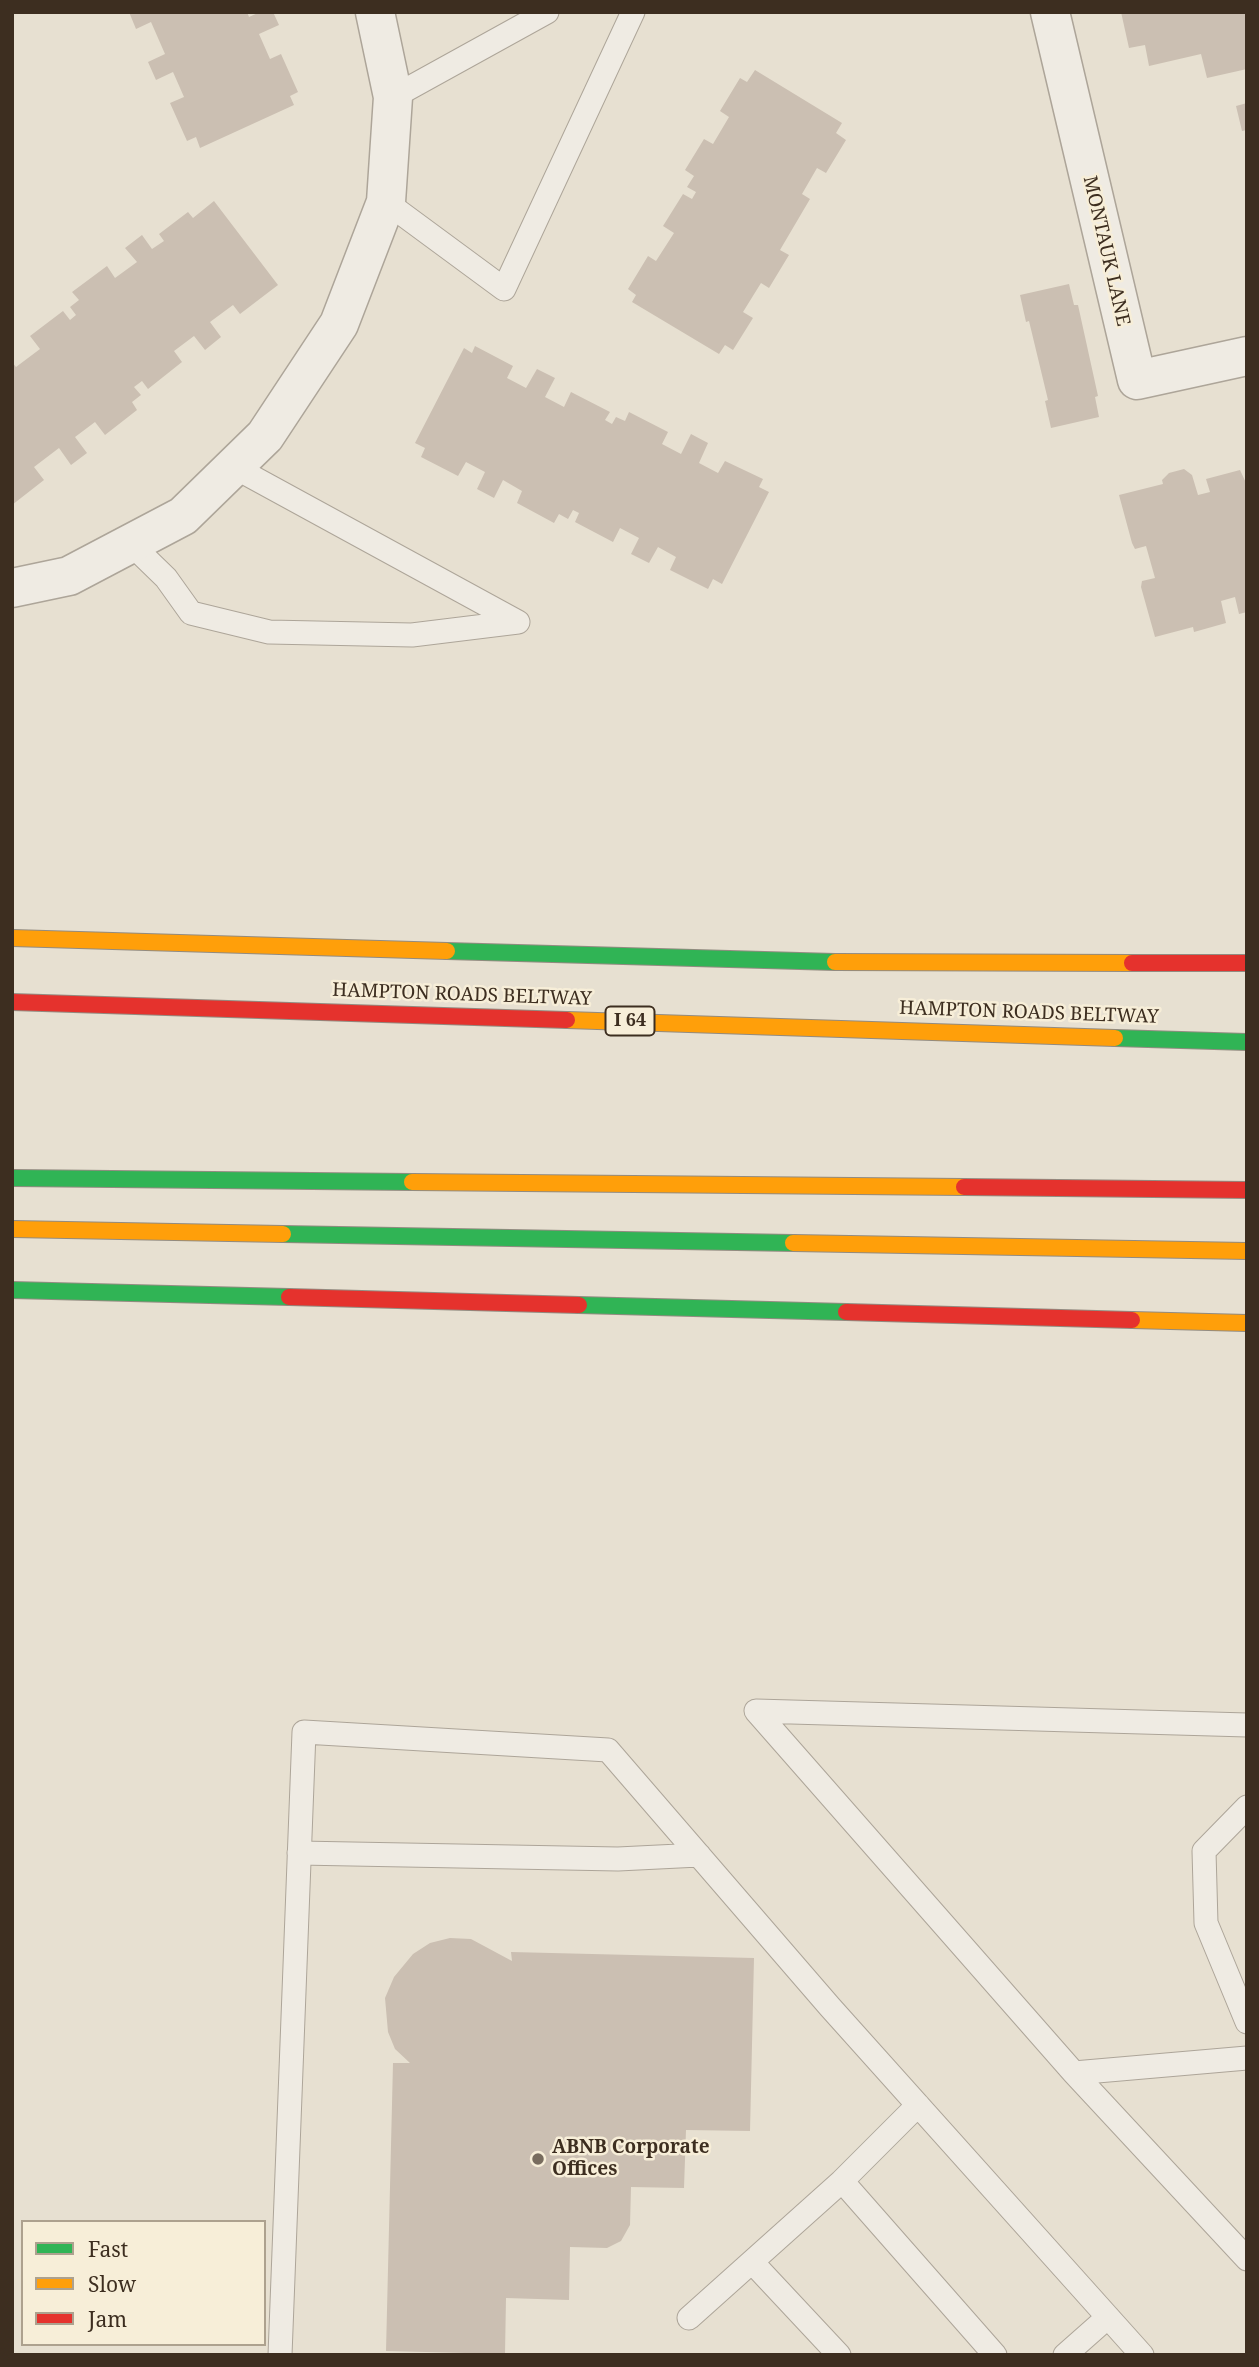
<!DOCTYPE html>
<style>
body{margin:0}
#map{position:relative;width:1259px;height:2367px;overflow:hidden;background:#e7e0d1;font-family:"Noto Serif",serif}
canvas{display:block}
.frame{position:absolute;inset:0;border:14px solid #3d2e20;pointer-events:none}
.legend{position:absolute;left:21px;top:2220px;width:245px;height:126px;box-sizing:border-box;background:#f7eed8;border:2px solid #ada18e;margin:0;padding:9px 12px;list-style:none;font-size:21px;color:#3d2e20}
.legend li{display:flex;align-items:center;gap:14px;height:35px}
.legend b{width:35px;border:2px solid #ada18e}
</style>
<div id="map">
<canvas width="1259" height="2367"></canvas>
<div class="frame"></div>
<ul class="legend">
<li><b style="height:9px;background:#30b455"></b>Fast</li>
<li><b style="height:9px;background:#ff9f0a"></b>Slow</li>
<li><b style="height:9px;background:#e5322d"></b>Jam</li>
</ul>
</div>
<script>
const ctx = document.querySelector('canvas').getContext('2d');
ctx.lineJoin = 'round';
function fillPath(path, color) { ctx.fillStyle = color; ctx.fill(path, 'evenodd'); }
function stroke(path, color, width, dash) { ctx.strokeStyle = color; ctx.lineWidth = width; ctx.lineCap = dash ? 'butt' : 'round'; ctx.setLineDash(dash || []); ctx.stroke(path); }
function label(font, color, halo, rows, align = 'center') {
  ctx.font = font + ' "Noto Serif",serif'; ctx.lineWidth = 5; ctx.setLineDash([]); ctx.textBaseline = 'middle'; ctx.strokeStyle = halo; ctx.fillStyle = color; for (const [text, x, y, turn = 0] of rows) {
    ctx.save(); ctx.translate(x, y); ctx.rotate((+turn || 0) * Math.PI / 180); ctx.textAlign = isNaN(turn) ? turn : align; if (halo) ctx.strokeText(text, 0, 0); ctx.fillText(text, 0, 0); ctx.restore();
  }
}
fillPath(new Path2D(`
 M129,12H247L249,17L260,12H273L279,25L259,34L270,59L281,54L298,92L290,96L294,105L200,148L196,137L187,141L170,103L184,97L173,72L156,80L148,62L165,54L151,22L136,29Z
 M1121,12H1247V69L1207,78L1201,54L1149,66L1145,45L1129,48Z
 M755,70L842,123L836,133L846,140L826,173L817,168L802,194L810,199L780,250L789,255L769,288L761,283L743,312L753,318L733,350L725,345L719,354L632,302L636,295L628,289L648,256L656,261L674,233L663,226L683,194L692,199L696,192L687,187L694,176L685,170L704,139L713,144L729,117L720,111L740,78L747,82Z
 M1247,103V130L1242,131L1236,106Z
 M214,201L278,285L240,314L233,305L210,322L221,337L205,350L194,336L174,351L182,362L148,389L142,381L134,387L141,395L132,402L137,410L105,435L95,422L75,437L87,453L71,465L59,448L34,467L44,480L12,505V362L16,367L40,349L30,336L63,311L70,320L76,315L70,307L79,300L72,292L107,266L115,278L137,262L125,248L142,235L152,249L164,241L159,234L188,212L193,218Z
 M1069,284L1074,305H1078L1098,396L1095,397L1099,417L1051,428L1045,401L1048,400L1029,321L1026,322L1020,295Z
 M475,346L513,366L507,378L526,388L537,369L555,378L545,397L564,407L571,392L610,412L605,420L612,424L616,417L625,421L629,412L668,432L662,444L681,454L691,434L708,443L699,463L718,473L725,461L763,479L759,487L769,492L722,584L713,579L708,589L670,570L676,557L658,547L649,563L631,554L639,538L620,528L613,542L575,522L579,513L573,510L568,519L559,514L554,523L517,503L522,491L503,480L494,498L477,489L485,472L466,462L458,476L421,457L425,448L415,443L464,348L472,353Z
 M1184,469L1192,475L1198,495L1210,492L1206,479L1240,470L1247,485V612L1239,614L1235,597L1221,601L1226,623L1194,632L1193,627L1155,637L1141,587L1142,581L1155,578L1146,546L1135,549L1132,543L1119,495L1163,484L1162,480L1169,473Z
 M450,1938L471,1939L512,1961L511,1952L754,1958L750,2131L686,2130L684,2188L631,2187L630,2225L621,2241L607,2248L570,2247L569,2300L506,2298L505,2354L386,2351L393,2063H410L395,2049L388,2032L385,1998L394,1977L413,1954L430,1943Z`), '#cbbfb2');
const lane = new Path2D(`
 M393,97L547,12
 M386,202L504,289L633,12
 M234,467L518,622
 M130,543L166,578L191,613L269,632L412,635L518,622
 M1247,1807L1204,1851L1206,1923L1247,2022
 M299,1853L618,1859L699,1855
 M1247,2058L1074,2073L1247,2259
 M1074,2073L756,1711L1247,1725
 M918,2105L842,2181L995,2355
 M752,2262L839,2355
 M689,2318L842,2181
 M280,2355L304,1732L608,1750L830,2007L1142,2355
 M1065,2355L1108,2317`);
const street = new Path2D(`
 M1050,12L1137,380L1247,356
 M12,588L69,576L183,516L265,436L339,324L386,202L393,97L375,12`);
const fast = new Path2D(`
 M447,951L835,962
 M1115,1038L1247,1042
 M12,1178L412,1182
 M283,1234L793,1243
 M12,1290L289,1297
 M579,1305L846,1312`);
const slow = new Path2D(`
 M12,938L447,951
 M835,962L1132,963
 M567,1020L1115,1038
 M412,1182L964,1187
 M12,1229L283,1234
 M793,1243L1247,1251
 M1132,1320L1247,1323`);
const jam = new Path2D(`
 M1132,963H1247
 M12,1002L567,1020
 M964,1187L1247,1190
 M289,1297L579,1305
 M846,1312L1132,1320`);
stroke(lane, '#ada599', 25);
stroke(street, '#ada599', 41);
stroke(fast, '#928b80', 18);
stroke(slow, '#928b80', 18);
stroke(jam, '#928b80', 18);
stroke(lane, '#efebe3', 23);
stroke(street, '#efebe3', 38);
stroke(fast, '#30b455', 16);
stroke(slow, '#ff9f0a', 16);
stroke(jam, '#e5322d', 16);
for (const [x, y, r, color] of [
 [538,2159,7,"#786c5e"]
]) { const dot = new Path2D(); dot.arc(x, y, r, 0, 2 * Math.PI); ctx.fillStyle = color; ctx.fill(dot); stroke(dot, '#f7eed8', 2.5); }
for (const [x, y, w] of [
 [630,1021,49]
]) { const box = new Path2D(); box.roundRect(x - w / 2, y - 14.5, w, 29, 5); ctx.fillStyle = '#f7eed8'; ctx.fill(box); stroke(box, '#3d2e20', 2); }
label('bold 18px', '#3d2e20', null, [
 ["I 64",630,1021]
]);
label('19px', '#3d2e20', '#f7eed8', [
 ["MONTAUK LANE",1106,251,77],
 ["HAMPTON ROADS BELTWAY",462,995,2],
 ["HAMPTON ROADS BELTWAY",1029,1013,2]
]);
label('bold 19px', '#3d2e20', '#f7eed8', [
 ["ABNB Corporate",552,2148],
 ["Offices",552,2170]
], 'left');
</script>
